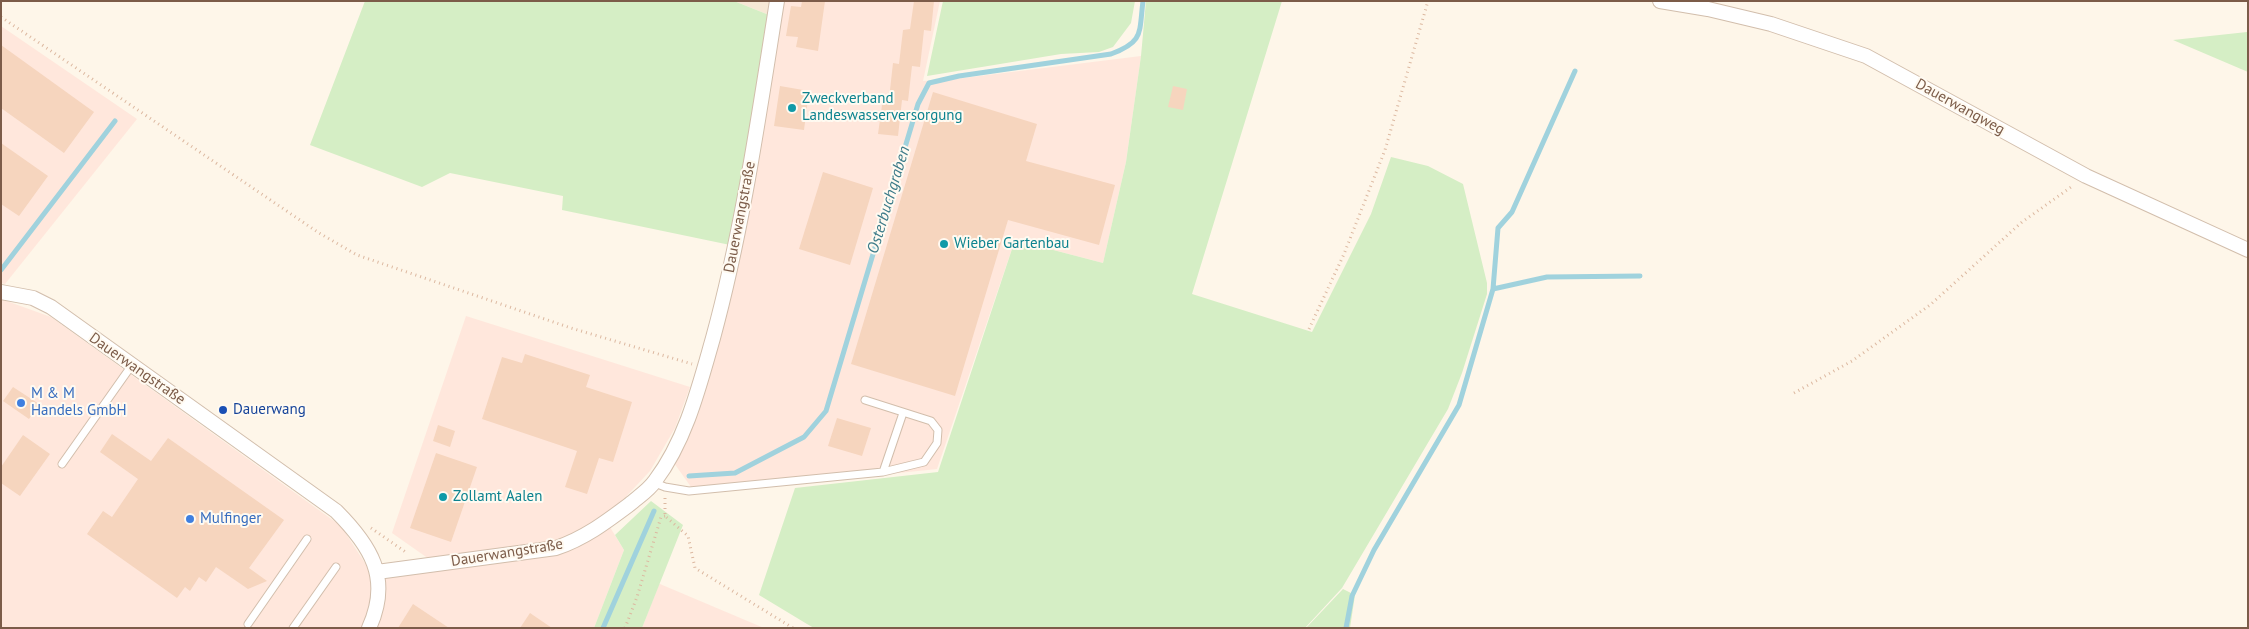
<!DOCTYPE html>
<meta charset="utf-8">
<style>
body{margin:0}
#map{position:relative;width:2249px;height:629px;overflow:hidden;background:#fef6e9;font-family:"PT Sans",sans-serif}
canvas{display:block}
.frame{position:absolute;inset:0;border:2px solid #7c5c49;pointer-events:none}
</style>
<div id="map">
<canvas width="2249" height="629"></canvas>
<div class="frame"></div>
</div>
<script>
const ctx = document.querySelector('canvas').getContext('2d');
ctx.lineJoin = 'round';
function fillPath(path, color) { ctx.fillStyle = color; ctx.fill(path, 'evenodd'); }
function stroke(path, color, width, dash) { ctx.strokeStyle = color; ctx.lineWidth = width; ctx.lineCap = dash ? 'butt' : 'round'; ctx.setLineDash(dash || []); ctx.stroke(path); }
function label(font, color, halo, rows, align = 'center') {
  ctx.font = font + ' "PT Sans",sans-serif'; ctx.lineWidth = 4; ctx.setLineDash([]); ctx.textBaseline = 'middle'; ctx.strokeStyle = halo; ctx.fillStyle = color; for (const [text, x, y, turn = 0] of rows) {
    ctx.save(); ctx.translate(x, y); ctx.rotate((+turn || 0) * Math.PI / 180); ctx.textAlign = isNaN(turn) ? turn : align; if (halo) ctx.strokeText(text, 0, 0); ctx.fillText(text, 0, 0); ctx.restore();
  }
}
fillPath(new Path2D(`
 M734,1H777L774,17Z`), '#f7e8d6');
fillPath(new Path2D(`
 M783,1H940L923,81L955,79L1141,56L1126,162L1103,263L1015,240L937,469L696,494L674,463L687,437Z
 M1,26L137,119L5,284L1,283Z
 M1,299L51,317L341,526L372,574L439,566L392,533L466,316L690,387L675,428L650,471L605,519L624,550L594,628H1Z
 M659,584H660L764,628H642Z`), '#ffe7dc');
fillPath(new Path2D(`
 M365,1H734L774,17L735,246L562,210L563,196L450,173L422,187L310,145Z
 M943,1H1135L1131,23L1113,47L1099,52L1061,54L927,76Z
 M1146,1H1282L1192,294L1312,332L1371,214L1391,157L1428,166L1463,184L1487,283V294L1462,373L1448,409L1342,588L1305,628H814L807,624L759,595L795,488L938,472L1015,240L1103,263L1126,162L1141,56Z
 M2248,32V72L2173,40L2247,32Z
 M651,501L683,525L642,628H594L624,550L615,535Z
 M1343,589L1355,595L1350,628H1306Z`), '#d5eec5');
stroke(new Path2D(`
 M1,270L115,121
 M1493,289L1547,277L1640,276
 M689,476L735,473L804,437L826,411L918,104L929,83L959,76L1111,54C1144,42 1139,33 1143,1
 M603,628L654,511
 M1346,628L1352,596L1374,550L1459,405L1493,289L1498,228L1512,212L1575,71`), '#a0d2dd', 5);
fillPath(new Path2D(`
 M802,1H825L818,51L796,47L798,37L786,36L791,6L801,7Z
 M914,1H934L931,31L924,30L920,67L912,66L908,101L902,100L898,136L878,134L883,98L889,99L893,63L899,64L903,30L910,29Z
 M1,45L94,112L64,153L1,108Z
 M780,86L809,91L804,130L774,126Z
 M1173,86L1187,89L1183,110L1168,107Z
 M933,92L1037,124L1026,161L1115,185L1099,245L1008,220L955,396L851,364Z
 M1,143L48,176L19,216L1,204Z
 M823,172L873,188L850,265L799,249Z
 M525,354L590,375L586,387L632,402L613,462L599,458L587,494L565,487L577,451L482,419L502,357L522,363Z
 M13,387L39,404L29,419L3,401Z
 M837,418L871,428L862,456L828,446Z
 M438,425L455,431L450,447L433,441Z
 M112,434L151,461L168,438L284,520L249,568L267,581L248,589L216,567L206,582L199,577L190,591L185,587L177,598L87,534L103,511L112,517L138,479L100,452Z
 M23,435L50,454L20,496L1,483V467Z
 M436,453L477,467L451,542L410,528Z
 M413,604L449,628H398Z
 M530,613L552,628H520Z`), '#f6d5be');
const service = new Path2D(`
 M62,464L132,365
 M883,472L903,413
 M655,483L665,487L689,491L883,472L924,462L937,443L938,430L931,421L865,400
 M248,624L307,539
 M293,628L336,567`);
const minor = new Path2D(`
 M1660,1L1708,9L1771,24L1866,56L2086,176L2248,250
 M1,292L33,298L51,307L336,511C370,545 392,578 369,628
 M377,572L556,548C585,538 606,522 630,504C638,497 649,490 655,481C686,440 699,387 713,338C743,228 759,114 777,1`);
stroke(service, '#d2beac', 9);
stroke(minor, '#d2beac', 16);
stroke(new Path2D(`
 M1,17L319,233L357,255L571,328L692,364
 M1309,329L1344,254L1385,150L1428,1
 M1794,393L1852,361L1930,305L2022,222L2074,185
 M665,498V516L688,536L695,568L793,628
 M371,528L407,553
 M625,628L637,597L661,517L665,516`), '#dcb8a0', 3, [1, 4]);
stroke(service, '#fff', 7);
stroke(minor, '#fff', 14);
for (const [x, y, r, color] of [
 [792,108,5,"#0f9aa8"],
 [944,244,5,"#0f9aa8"],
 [21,403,5,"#3f7fe0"],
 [223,410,5,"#1a4fb4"],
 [443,497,5,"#0f9aa8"],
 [190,519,5,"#3f7fe0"]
]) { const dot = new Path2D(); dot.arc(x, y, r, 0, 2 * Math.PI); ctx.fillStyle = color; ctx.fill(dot); stroke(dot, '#fffaf1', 2); }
label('15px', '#0d838f', '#fffaf1', [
 ["Zweckverband",802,99],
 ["Landeswasserversorgung",802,116],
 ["Wieber Gartenbau",954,244],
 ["Zollamt Aalen",453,497]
], 'left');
label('15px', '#7c5c49', '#fffaf1', [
 ["Dauerwangweg",1960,107,29],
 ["Dauerwangstraße",740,217,-79],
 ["Dauerwangstraße",137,369,35],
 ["Dauerwangstraße",507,553,-9]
]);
label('15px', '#366cbe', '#fffaf1', [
 ["M & M",31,394],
 ["Handels GmbH",31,411],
 ["Mulfinger",200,519]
], 'left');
label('15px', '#164399', '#fffaf1', [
 ["Dauerwang",233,410]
], 'left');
label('italic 16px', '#3d7b89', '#fffaf1', [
 ["Osterbuchgraben",889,200,-73]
]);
</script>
